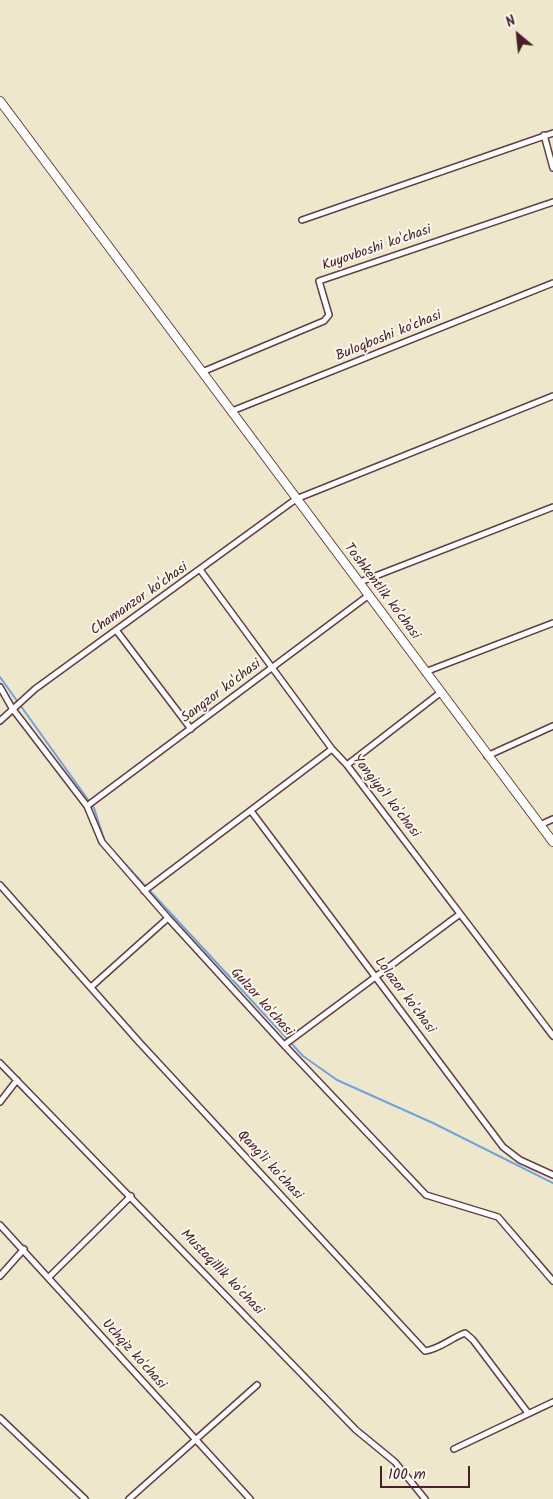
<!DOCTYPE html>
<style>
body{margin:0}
#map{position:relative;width:553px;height:1499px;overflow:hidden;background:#efe7cc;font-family:Kalam,sans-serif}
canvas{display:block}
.north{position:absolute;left:493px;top:10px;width:50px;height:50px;-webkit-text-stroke:4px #fbf7ec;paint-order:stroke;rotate:332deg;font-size:14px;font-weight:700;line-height:20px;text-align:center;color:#4a1f2b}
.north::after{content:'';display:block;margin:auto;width:18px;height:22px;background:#4a1f2b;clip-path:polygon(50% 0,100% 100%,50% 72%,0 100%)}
.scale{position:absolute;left:380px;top:1466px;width:90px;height:22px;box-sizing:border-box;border:2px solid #4a1f2b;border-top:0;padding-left:6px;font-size:15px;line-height:18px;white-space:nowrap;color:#4a1f2b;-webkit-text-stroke:4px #fbf7ec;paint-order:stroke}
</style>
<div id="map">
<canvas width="553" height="1499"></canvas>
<div class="north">N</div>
<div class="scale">100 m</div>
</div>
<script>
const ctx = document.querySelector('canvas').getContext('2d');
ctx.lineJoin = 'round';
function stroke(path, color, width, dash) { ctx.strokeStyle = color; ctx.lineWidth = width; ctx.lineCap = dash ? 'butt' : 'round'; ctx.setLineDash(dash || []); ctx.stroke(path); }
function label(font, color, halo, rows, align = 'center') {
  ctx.font = font + ' Kalam,sans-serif'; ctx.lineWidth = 4; ctx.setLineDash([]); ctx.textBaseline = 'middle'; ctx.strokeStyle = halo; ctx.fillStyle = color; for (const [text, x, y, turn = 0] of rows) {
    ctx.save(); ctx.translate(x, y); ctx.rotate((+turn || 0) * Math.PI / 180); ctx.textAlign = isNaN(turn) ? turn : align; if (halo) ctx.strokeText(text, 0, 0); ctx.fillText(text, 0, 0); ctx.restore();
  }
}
stroke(new Path2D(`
 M0,677L94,808L105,842
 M113,851L303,1056L337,1080L433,1123L553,1183`), '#73a2dc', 2);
const minor = new Path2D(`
 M544,135L553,168
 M302,220L553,133
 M202,372L324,321L329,315L319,281L553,202
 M232,411L553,283
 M201,571L332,749L347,765L553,1036
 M360,582L553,507
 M116,630L191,729
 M425,672L553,623
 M0,687L12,708L87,806L102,842L168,918L284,1045L426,1195L498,1217L553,1281
 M0,721L35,689L296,499L553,396
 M487,756L553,726
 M347,765L440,693
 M87,806L369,595
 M251,811L503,1147L520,1160L553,1175
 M540,825L553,819
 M0,885L139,1042L425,1351C440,1349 451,1338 465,1333L473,1340L528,1413
 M144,891L332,749
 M91,987L168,918
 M284,1045L460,914
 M0,1063L356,1430L395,1462L425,1499
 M0,1102L17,1080
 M0,1225L250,1499
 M0,1276L24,1249
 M49,1277L131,1196
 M0,1418L85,1499
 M454,1449L553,1402
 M129,1499L257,1385`);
const secondary = new Path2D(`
 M0,101L553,842`);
stroke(minor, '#633d43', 8);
stroke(secondary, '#633d43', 10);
stroke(minor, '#fff', 5);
stroke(secondary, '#fff', 8);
label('14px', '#4a1f2b', '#fbf7ec', [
 ["Kuyovboshi ko'chasi",377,249,-19],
 ["Buloqboshi ko'chasi",389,337,-22],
 ["Toshkentlik ko'chasi",381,592,53],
 ["Chamanzor ko'chasi",140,600,-35],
 ["Sangzor ko'chasi",222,692,-37],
 ["Yangiyo'l ko'chasi",385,797,52],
 ["Lolazor ko'chasi",404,996,53],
 ["Gulzor ko'chasi",261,1003,48],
 ["Qang'li ko'chasi",269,1166,47],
 ["Mustaqillik ko'chasi",221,1273,46],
 ["Uchqiz ko'chasi",133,1355,48]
]);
</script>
